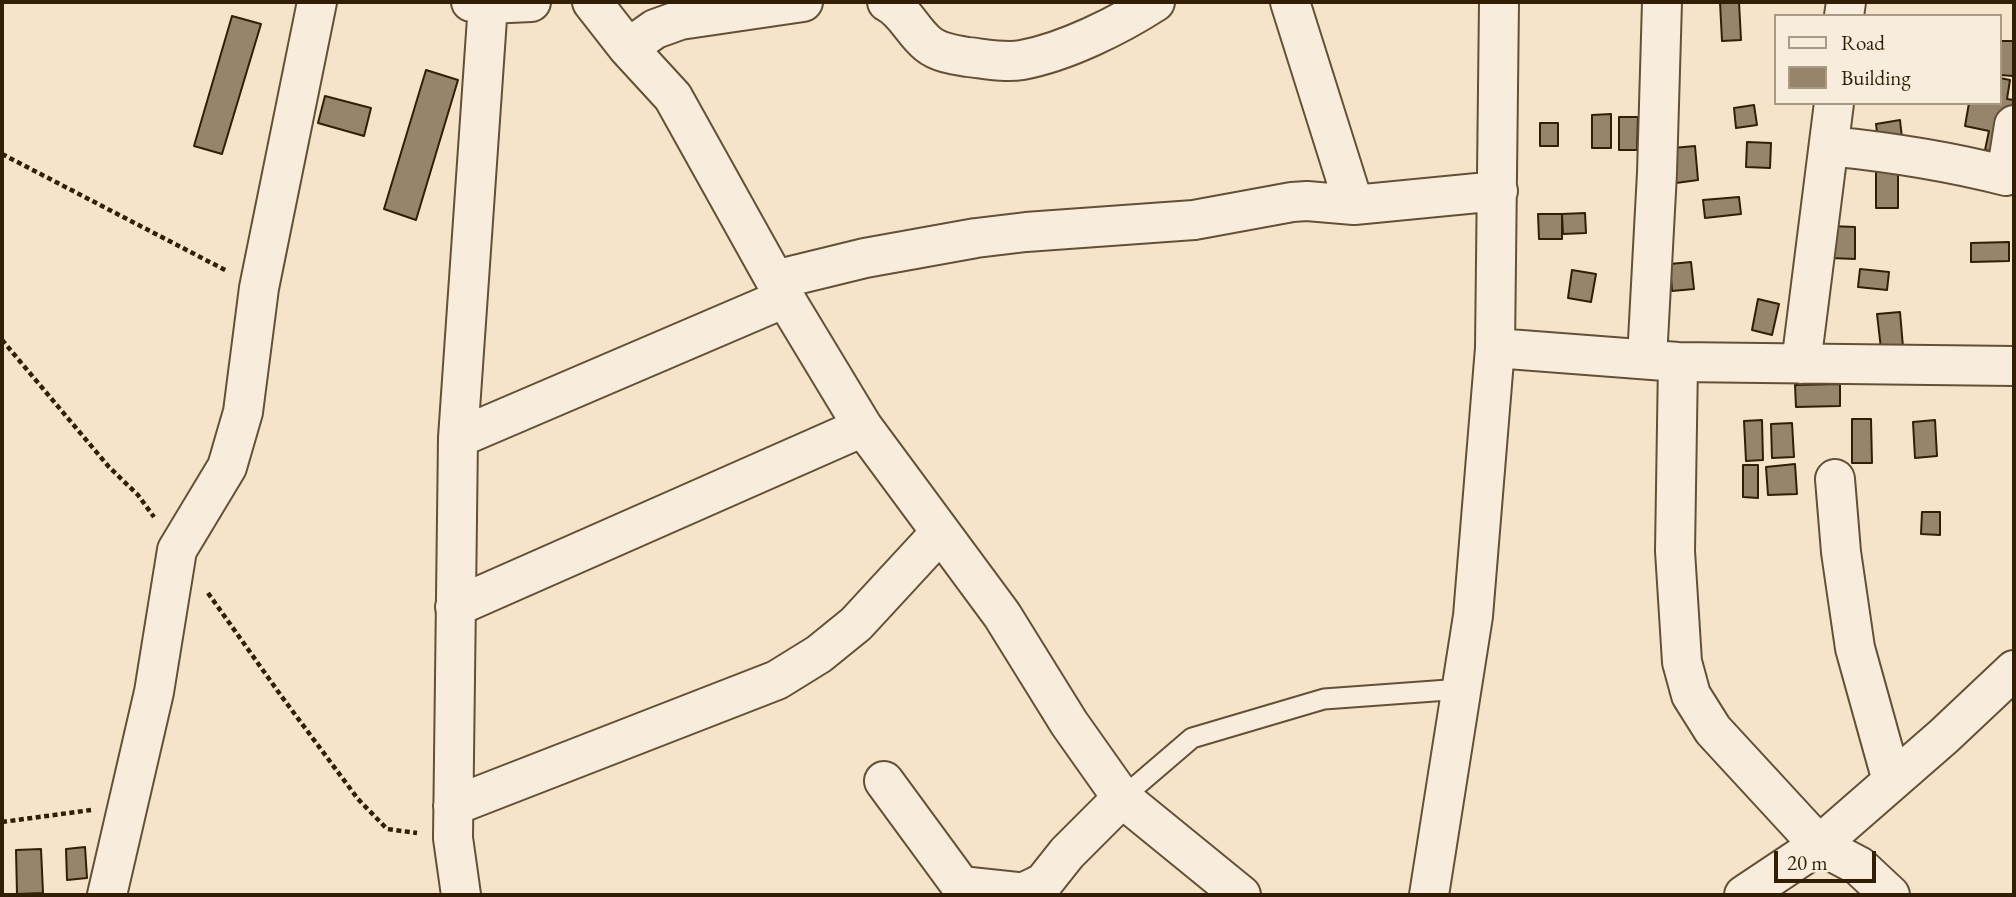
<!DOCTYPE html>
<style>
body{margin:0}
#map{position:relative;width:2016px;height:897px;overflow:hidden;background:#f5e4c9;font-family:"EB Garamond",serif}
canvas{display:block}
.frame{position:absolute;inset:0;border:4px solid #321e05;pointer-events:none}
.legend{position:absolute;left:1774px;top:14px;width:228px;height:91px;box-sizing:border-box;background:#f8eddc;border:2px solid #a99a86;margin:0;padding:9px 12px;list-style:none;font-size:21px;color:#321e05}
.legend li{display:flex;align-items:center;gap:14px;height:35px}
.legend b{width:35px;border:2px solid #a99a86}
.scale{position:absolute;left:1774px;top:851px;width:102px;height:32px;box-sizing:border-box;border:4px solid #321e05;border-top:0;padding-left:9px;font-size:21px;line-height:24px;white-space:nowrap;color:#321e05;-webkit-text-stroke:5px #f8eddc;paint-order:stroke}
</style>
<div id="map">
<canvas width="2016" height="897"></canvas>
<div class="frame"></div>
<ul class="legend">
<li><b style="height:9px;background:#f8eddc"></b>Road</li>
<li><b style="height:19px;background:#97856b"></b>Building</li>
</ul>
<div class="scale">20 m</div>
</div>
<script>
const ctx = document.querySelector('canvas').getContext('2d');
ctx.lineJoin = 'round';
function fillPath(path, color) { ctx.fillStyle = color; ctx.fill(path, 'evenodd'); }
function stroke(path, color, width, dash) { ctx.strokeStyle = color; ctx.lineWidth = width; ctx.lineCap = dash ? 'butt' : 'round'; ctx.setLineDash(dash || []); ctx.stroke(path); }
const building = new Path2D(`
 M1720,2H1739L1741,40L1722,41Z
 M232,16L261,24L222,154L194,146Z
 M2000,41H2014L2013,76L2000,75Z
 M426,70L458,80L416,220L384,209Z
 M2000,78L2010,80L2007,99L2014,100V155L1985,150L1989,131L1965,126L1969,103H2000Z
 M325,96L371,108L364,136L318,123Z
 M1754,105L1757,125L1736,128L1734,108Z
 M1611,114V148H1592V115Z
 M1619,117H1638L1637,150H1619Z
 M1900,120L1902,138L1878,141L1876,124Z
 M1540,123H1558V146H1540Z
 M1747,142L1771,143L1770,168L1746,167Z
 M1695,146L1698,180L1676,183L1673,148Z
 M1876,170H1898V208H1876Z
 M1739,197L1741,214L1705,218L1703,200Z
 M1585,213L1586,233L1563,234L1562,214Z
 M1538,214H1562V239H1539Z
 M1830,226L1855,227V259L1830,258Z
 M2009,242V261L1971,262V243Z
 M1691,262L1694,289L1672,291L1670,264Z
 M1860,269L1889,272L1887,290L1858,287Z
 M1572,270L1596,274L1591,302L1568,298Z
 M1758,299L1779,304L1772,335L1752,330Z
 M1900,312L1903,347L1881,349L1877,314Z
 M1840,384V406L1796,407L1795,385Z
 M1852,419H1871L1872,463H1852Z
 M1762,420L1763,460L1746,461L1744,421Z
 M1935,420L1937,456L1915,458L1913,422Z
 M1792,423L1794,457L1772,458L1771,424Z
 M1795,464L1797,494L1768,495L1766,467Z
 M1743,465H1758V498L1743,497Z
 M1922,512H1940V535L1921,534Z
 M85,847L87,878L67,880L66,849Z
 M41,849L43,893L17,894L16,850Z`);
fillPath(building, '#97856b');
stroke(building, '#321e05', 2);
const service = new Path2D(`
 M1122,798L1192,738L1324,699L1462,689`);
const minor = new Path2D(`
 M471,2L488,4L531,2
 M592,2L628,48L673,97L785,298L863,427L1002,615L1069,723L1122,798L1241,895
 M887,2C905,11 912,31 928,44C939,53 955,55 968,57C986,59 1005,63 1022,60C1065,52 1118,26 1155,2
 M1290,2L1354,205
 M1844,16L1846,2
 M628,48L655,29L680,20L803,2
 M1829,146C1889,152 1948,161 2006,176L2014,125
 M775,280L865,258L976,238L1026,232L1194,220L1292,202L1307,201L1354,205L1498,191
 M1495,348L1678,362L2014,366
 M1647,359L1657,173L1662,2
 M1678,362L1675,551L1682,662L1691,695L1713,730L1819,845L1859,866L1890,895
 M1801,364L1834,103
 M458,438L785,298
 M1835,479L1841,552L1855,648L1892,781
 M455,607L863,427
 M884,781L961,886L1017,892H1024L1037,886L1044,882L1067,853L1122,798
 M453,806L777,680L819,654L856,624L940,533
 M107,895L154,692L177,550L227,467L243,412L259,288L317,2
 M461,895L453,838L458,438L488,4
 M1429,895L1473,616L1495,348L1499,2
 M1744,895L1819,845L1944,736L2014,670`);
stroke(service, '#635036', 23);
stroke(minor, '#635036', 42);
stroke(new Path2D(`
 M2,154L227,271
 M2,340L109,467L138,495L154,517
 M208,593L282,697L358,799L387,829L417,833
 M2,822L91,810`), '#321e05', 4.5, [5, 3.5]);
stroke(service, '#f8eddc', 19);
stroke(minor, '#f8eddc', 38);
</script>
